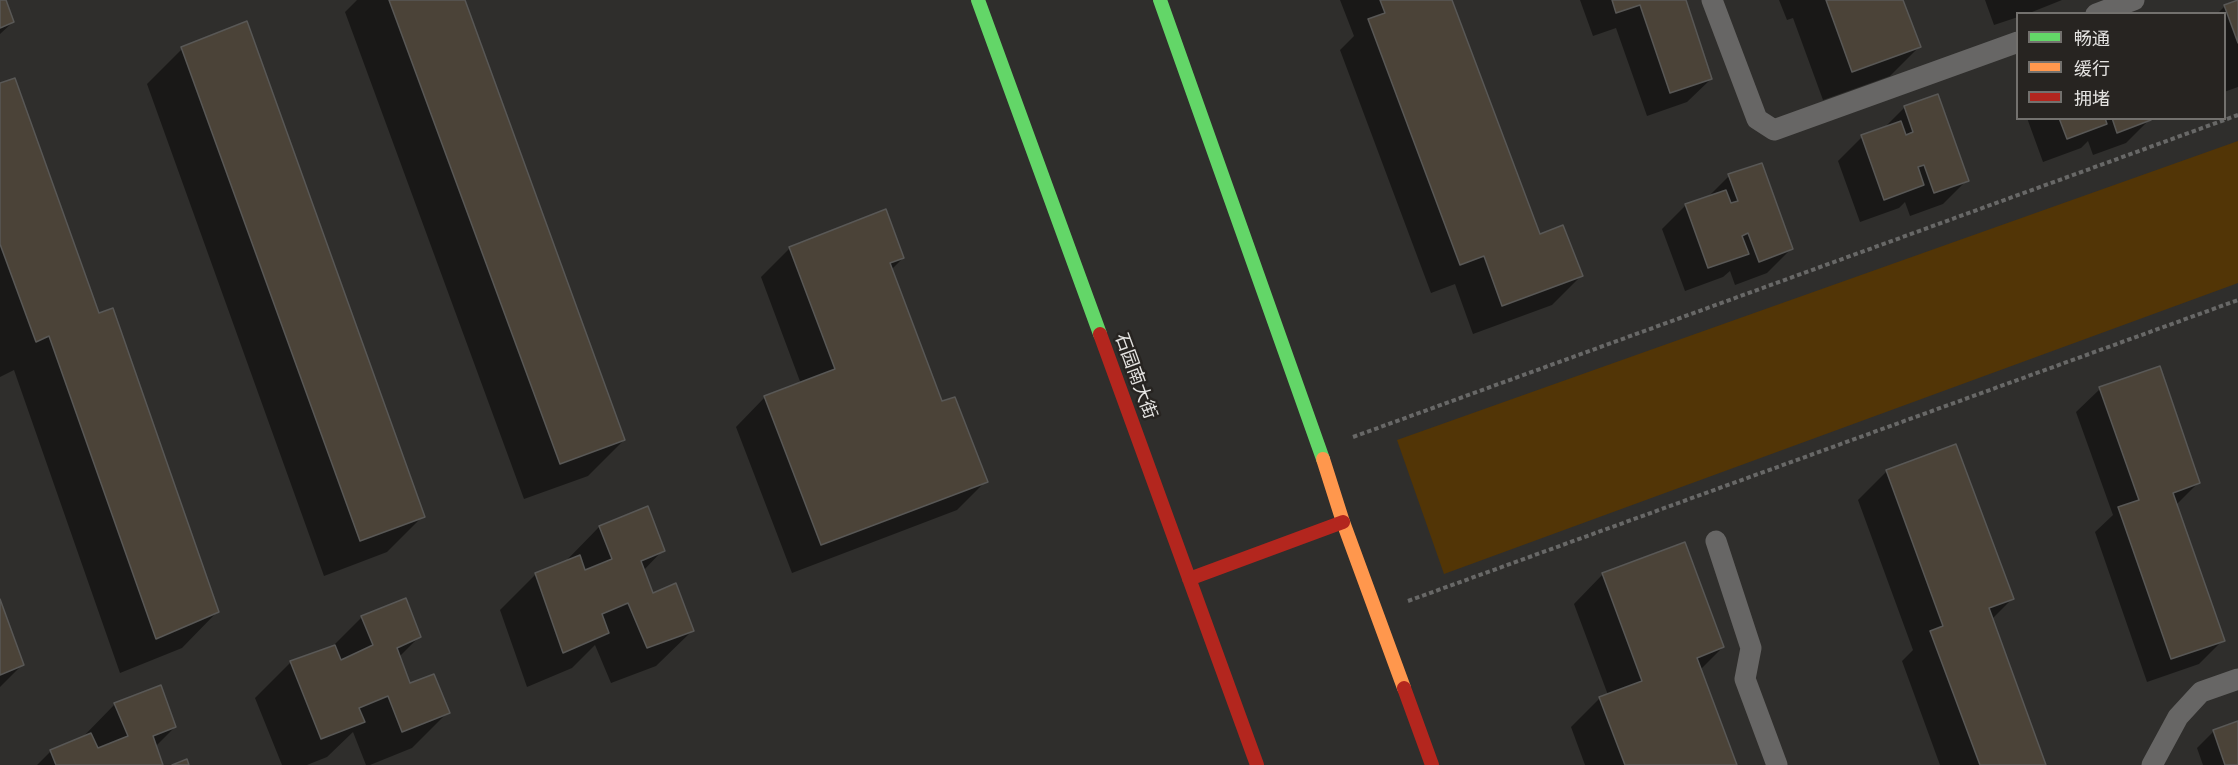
<!DOCTYPE html>
<meta charset="utf-8">
<style>
body{margin:0}
#map{position:relative;width:2238px;height:765px;overflow:hidden;background:#2f2e2c;font-family:Lato,"Noto Sans SC",sans-serif}
canvas{display:block}
.legend{position:absolute;left:2016px;top:12px;width:210px;height:108px;box-sizing:border-box;background:#272421;border:2px solid #73716e;margin:0;padding:8px 10px;list-style:none;font-size:18px;color:#e5e4e2}
.legend li{display:flex;align-items:center;gap:12px;height:30px}
.legend b{width:30px;border:2px solid #73716e}
</style>
<div id="map">
<canvas width="2238" height="765"></canvas>
<ul class="legend">
<li><b style="height:8px;background:#63d668"></b>畅通</li>
<li><b style="height:8px;background:#ff974d"></b>缓行</li>
<li><b style="height:8px;background:#b3261e"></b>拥堵</li>
</ul>
</div>
<script>
const ctx = document.querySelector('canvas').getContext('2d');
ctx.lineJoin = 'round';
function fillPath(path, color) { ctx.fillStyle = color; ctx.fill(path, 'evenodd'); }
function stroke(path, color, width, dash) { ctx.strokeStyle = color; ctx.lineWidth = width; ctx.lineCap = dash ? 'butt' : 'round'; ctx.setLineDash(dash || []); ctx.stroke(path); }
function label(font, color, halo, rows, align = 'center') {
  ctx.font = font + ' Lato,"Noto Sans SC",sans-serif'; ctx.lineWidth = 5; ctx.setLineDash([]); ctx.textBaseline = 'middle'; ctx.strokeStyle = halo; ctx.fillStyle = color; for (const [text, x, y, turn = 0] of rows) {
    ctx.save(); ctx.translate(x, y); ctx.rotate((+turn || 0) * Math.PI / 180); ctx.textAlign = isNaN(turn) ? turn : align; if (halo) ctx.strokeText(text, 0, 0); ctx.fillText(text, 0, 0); ctx.restore();
  }
}
fillPath(new Path2D(`
 M2238,141V283L1444,574L1397,440Z`), '#523506');
fillPath(new Path2D(`
 M0,0H5L13,22L0,34Z
 M357,0H464L624,440L588,476L524,499L345,12Z
 M1340,0H1451L1539,236L1581,276L1552,305L1473,334L1455,284L1431,293L1340,50L1354,36Z
 M1580,0H1684L1711,79L1687,102L1647,116L1616,28L1593,36Z
 M1779,0H1902L1919,47L1890,76L1823,100L1793,18L1787,20Z
 M1985,0H2062L2027,14H2018V17L1994,25Z
 M2238,1V87L2224,92V14H2217L2225,6Z
 M182,49L423,516L387,552L324,576L147,84Z
 M0,85L98,315L217,612L182,648L120,673L14,370L0,377Z
 M1905,107L1967,180L1943,204L1910,216L1905,202L1899,208L1860,222L1838,161L1862,137L1883,129Z
 M2027,118H2149V120L2126,143L2093,155L2088,141L2081,148L2043,162Z
 M1729,176L1791,249L1767,273L1735,285L1730,271L1723,277L1685,291L1662,229L1686,205L1707,198Z
 M790,248L903,258L891,270L942,403L986,481L957,510L792,573L736,427L765,397L801,384L761,277Z
 M2100,389L2198,483L2176,505L2223,640L2199,664L2147,682L2095,532L2113,515L2076,412Z
 M1887,471L2012,599L1992,619L2045,765H1940L1902,661L1913,650L1858,500Z
 M647,508L663,550L643,571L652,595L692,631L656,666L611,683L595,645L572,668L527,687L500,610L536,574L564,563L599,527Z
 M1603,574L1723,647L1700,670L1735,765H1585L1571,727L1600,698L1608,695L1574,604Z
 M0,604L22,665L0,687Z
 M362,617L419,637L399,657L409,685L448,712L412,748L370,765H366L353,732L327,757L307,765H282L255,698L291,662L332,647Z
 M115,704L175,727L155,747L162,765H37L51,751L80,740Z
 M2238,723V765H2203L2197,748L2214,731Z`), '#0007');
const building = new Path2D(`
 M0,0H6L14,22L0,28Z
 M389,0H465L625,440L560,464Z
 M1380,0H1452L1540,234L1563,225L1583,276L1502,306L1484,256L1460,265L1368,19L1385,13Z
 M1612,0H1686L1712,79L1670,93L1640,5L1616,13Z
 M1826,0H1903L1921,47L1852,72Z
 M2238,0V43L2224,5Z
 M247,21L425,517L360,541L181,47Z
 M15,78L99,313L113,308L219,612L156,639L49,336L36,342L0,244V83Z
 M1938,94L1969,181L1934,193L1924,165L1918,167L1924,185L1884,200L1861,135L1901,121L1906,135L1913,132L1904,106Z
 M2059,118H2105L2107,124L2067,139Z
 M2112,118H2151V120L2117,133Z
 M1762,163L1793,249L1759,262L1748,233L1742,236L1749,254L1708,268L1685,204L1726,190L1731,203L1738,201L1728,174Z
 M886,209L904,258L890,263L942,401L955,397L988,482L821,545L764,396L835,369L789,247Z
 M2160,366L2200,483L2173,493L2225,641L2171,659L2118,507L2139,500L2099,387Z
 M1956,444L2014,599L1989,608L2046,765H1980L1930,631L1943,626L1886,470Z
 M648,506L665,551L641,561L653,593L676,583L694,631L647,648L628,603L602,614L609,633L563,653L535,573L580,555L585,570L612,559L599,526Z
 M1685,542L1724,647L1697,658L1737,765H1625L1599,697L1642,681L1602,573Z
 M406,598L421,637L397,648L410,683L434,674L450,713L402,732L388,696L359,708L365,722L321,739L290,661L335,645L341,660L373,645L361,616Z
 M0,599L24,665L0,675Z
 M161,685L176,727L153,736L163,765H56L50,750L91,733L98,748L128,736L114,703Z
 M2238,721V765H2225L2213,730Z
 M187,759L189,765H172Z`);
fillPath(building, '#4b4338');
stroke(building, '#595856', 1.5);
stroke(new Path2D(`
 M1353,437L2238,115
 M1408,601L2238,300`), '#686867', 4, [4.5, 3]);
stroke(new Path2D(`
 M1712,0L1757,119L1774,130L2018,42
 M2096,14L2134,0
 M1716,541L1751,648L1745,679L1777,765
 M2152,765L2178,717L2201,692L2238,679`), '#676665', 21);
stroke(new Path2D(`
 M978,0L1100,334
 M1160,0L1323,459`), '#63d668', 14);
stroke(new Path2D(`
 M1323,459L1343,522L1404,688`), '#ff974d', 14);
stroke(new Path2D(`
 M1100,334L1257,765
 M1189,579L1343,522
 M1404,688L1432,765`), '#b3261e', 14);
label('18px', '#e5e4e2', '#272421', [
 ["石园南大街",1136,376,70]
]);
</script>
